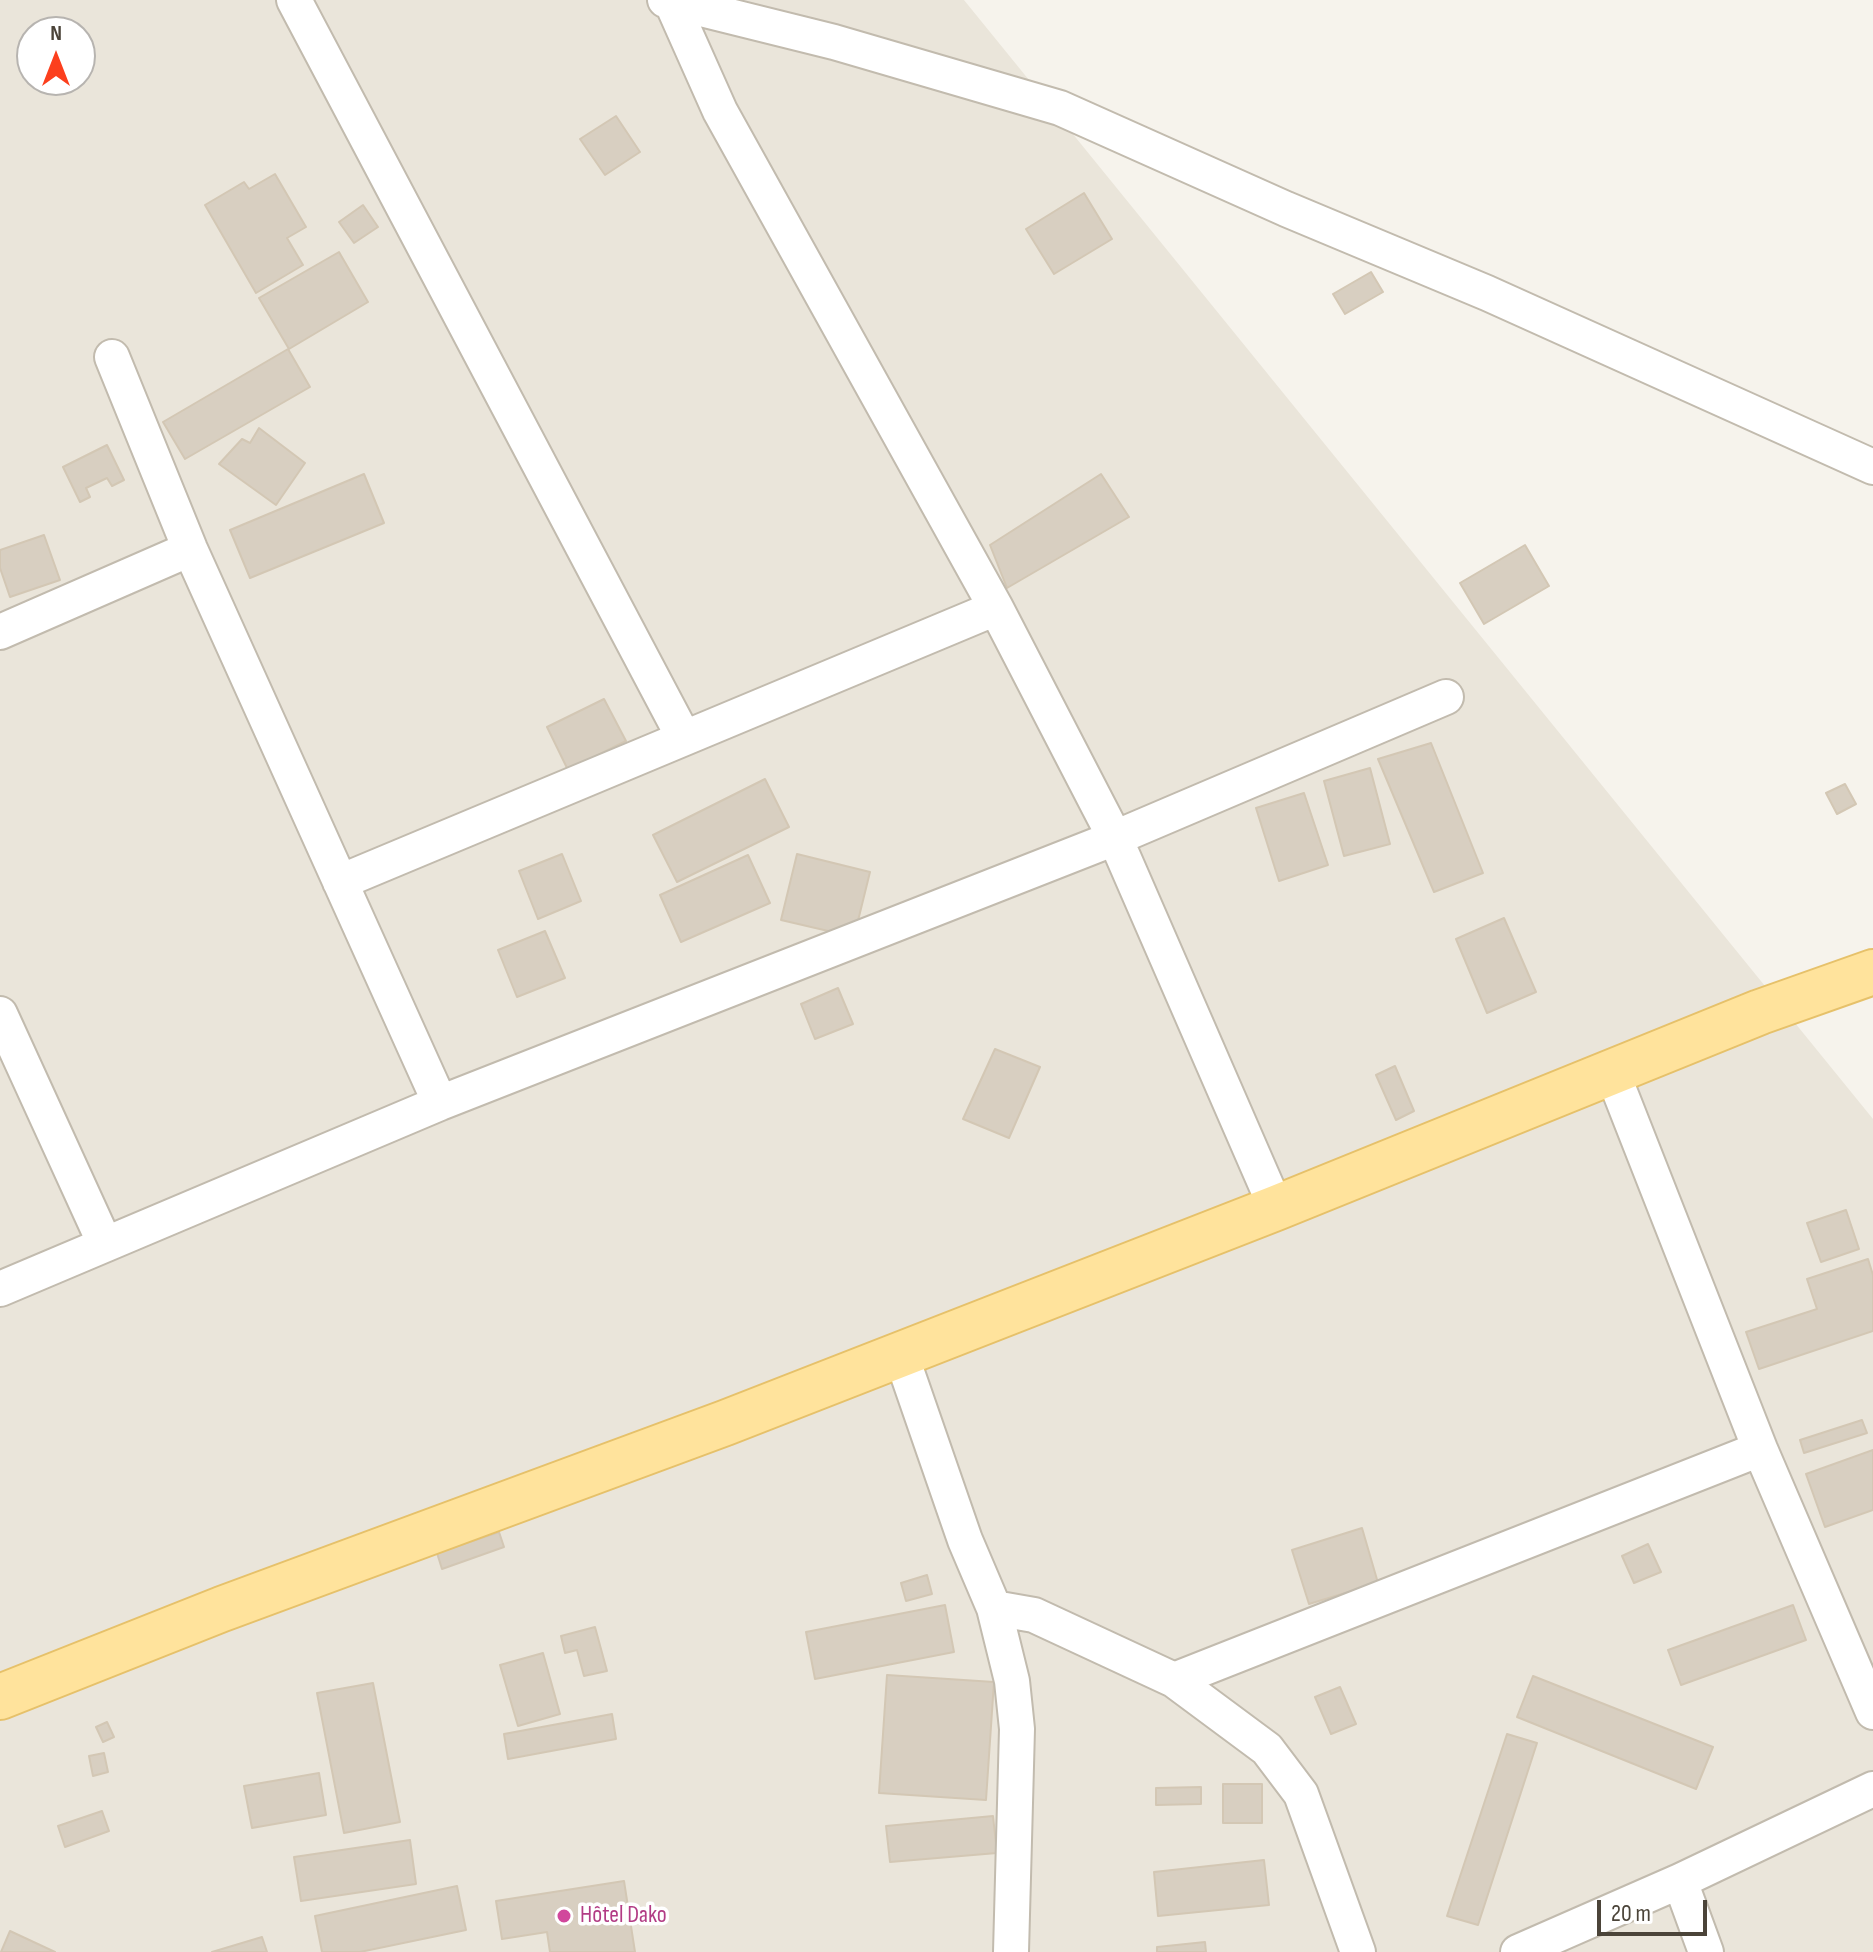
<!DOCTYPE html>
<meta charset="utf-8">
<style>
body{margin:0}
#map{position:relative;width:1873px;height:1952px;overflow:hidden;background:#f6f3ec;font-family:"Sofia Sans Condensed",sans-serif}
canvas{display:block}
.north{position:absolute;left:16px;top:16px;width:80px;height:80px;box-sizing:border-box;background:#fff;border:2px solid #b7b4b0;border-radius:50%;rotate:0deg;font-size:22px;font-weight:700;line-height:32px;text-align:center;color:#4b4439}
.north::after{content:'';display:block;margin:auto;width:28px;height:36px;background:#fc3f1d;clip-path:polygon(50% 0,100% 100%,50% 72%,0 100%)}
.scale{position:absolute;left:1597px;top:1900px;width:110px;height:36px;box-sizing:border-box;border:4px solid #4b4439;border-top:0;padding-left:10px;font-size:24px;line-height:28px;white-space:nowrap;color:#4b4439;-webkit-text-stroke:6px #fff;paint-order:stroke}
</style>
<div id="map">
<canvas width="1873" height="1952"></canvas>
<div class="north">N</div>
<div class="scale">20 m</div>
</div>
<script>
const ctx = document.querySelector('canvas').getContext('2d');
ctx.lineJoin = 'round';
function fillPath(path, color) { ctx.fillStyle = color; ctx.fill(path, 'evenodd'); }
function stroke(path, color, width, dash) { ctx.strokeStyle = color; ctx.lineWidth = width; ctx.lineCap = dash ? 'butt' : 'round'; ctx.setLineDash(dash || []); ctx.stroke(path); }
function label(font, color, halo, rows, align = 'center') {
  ctx.font = font + ' "Sofia Sans Condensed",sans-serif'; ctx.lineWidth = 7; ctx.setLineDash([]); ctx.textBaseline = 'middle'; ctx.strokeStyle = halo; ctx.fillStyle = color; for (const [text, x, y, turn = 0] of rows) {
    ctx.save(); ctx.translate(x, y); ctx.rotate((+turn || 0) * Math.PI / 180); ctx.textAlign = isNaN(turn) ? turn : align; if (halo) ctx.strokeText(text, 0, 0); ctx.fillText(text, 0, 0); ctx.restore();
  }
}
fillPath(new Path2D(`
 M0,0H964L1873,1119V1952H0ZM32,32H80V80H32Z`), '#eae5da');
const building = new Path2D(`
 M616,116L640,152L605,175L580,139Z
 M275,174L306,227L287,238L303,265L256,293L205,205L244,182L249,189Z
 M1084,193L1112,239L1054,274L1026,229Z
 M363,205L378,227L354,243L339,222Z
 M339,252L368,302L289,349L259,298Z
 M1371,272L1383,292L1345,314L1333,294Z
 M288,349L310,387L185,459L163,422Z
 M259,428L305,463L276,505L219,464L242,439L250,443Z
 M107,445L124,480L112,486L107,478L86,488L90,497L80,502L63,467Z
 M364,474L384,523L250,578L230,530Z
 M1101,474L1129,517L1007,588L990,545Z
 M44,535L60,580L10,597L0,568V550Z
 M1525,545L1549,586L1484,624L1460,583Z
 M604,699L626,741L568,770L547,727Z
 M1431,743L1483,873L1434,892L1378,759Z
 M1370,768L1390,844L1344,856L1324,781Z
 M765,779L789,827L677,882L653,835Z
 M1845,784L1856,804L1837,814L1826,793Z
 M1304,793L1328,865L1279,881L1256,808Z
 M562,854L581,901L538,919L519,871Z
 M797,854L870,872L854,937L781,920Z
 M748,855L770,903L681,942L660,895Z
 M1504,918L1536,992L1487,1013L1456,939Z
 M545,931L565,978L517,997L498,950Z
 M838,988L853,1024L815,1039L801,1004Z
 M995,1049L1040,1067L1009,1138L963,1119Z
 M1395,1066L1414,1111L1396,1120L1376,1075Z
 M1846,1210L1859,1249L1821,1262L1807,1223Z
 M1868,1259L1873,1275V1331L1759,1369L1746,1332L1817,1309L1807,1279Z
 M1862,1420L1867,1433L1804,1453L1800,1440Z
 M1873,1450V1510L1825,1527L1806,1474Z
 M1362,1528L1378,1583L1309,1604L1292,1550Z
 M499,1532L504,1547L442,1569L437,1553Z
 M1648,1544L1661,1572L1634,1583L1622,1556Z
 M927,1575L932,1594L906,1601L901,1583Z
 M945,1605L954,1652L815,1679L806,1632Z
 M1793,1605L1806,1640L1681,1685L1668,1650Z
 M595,1627L607,1671L584,1676L577,1650L565,1653L561,1636Z
 M543,1653L560,1714L518,1726L500,1665Z
 M887,1675L994,1682L986,1800L879,1793Z
 M1533,1676L1713,1747L1696,1789L1517,1717Z
 M373,1683L400,1822L344,1833L317,1693Z
 M1340,1687L1356,1724L1331,1734L1315,1697Z
 M612,1714L616,1739L508,1759L504,1734Z
 M107,1722L114,1737L103,1742L96,1727Z
 M1507,1734L1537,1743L1478,1925L1447,1916Z
 M104,1753L108,1772L93,1776L89,1756Z
 M319,1773L326,1815L252,1828L244,1786Z
 M1223,1784H1262V1823H1223Z
 M1201,1787V1804L1156,1805V1788Z
 M102,1811L109,1831L65,1847L58,1826Z
 M993,1816L997,1853L890,1862L886,1826Z
 M410,1840L416,1884L301,1901L294,1857Z
 M1264,1860L1269,1905L1158,1916L1154,1872Z
 M624,1881L635,1952H550L547,1932L502,1939L496,1901Z
 M457,1886L466,1930L360,1952H322L315,1916Z
 M10,1931L55,1952H1Z
 M262,1937L267,1952H212Z
 M1205,1942L1206,1952H1157V1947Z`);
fillPath(building, '#d8cfc1');
stroke(building, '#d3c7b4', 2);
const street = new Path2D(`
 M294,0L684,738
 M665,0L834,42L1060,108L1286,209L1487,293L1873,467
 M671,1L720,111L996,608L1115,838L1276,1208
 M112,357L190,549L440,1103
 M0,632L190,549
 M340,882L996,608
 M0,1014L105,1244
 M1612,1072L1760,1449L1873,1712
 M0,1289L440,1103L1115,838L1446,697
 M901,1355L965,1540L994,1608L1012,1681L1017,1729L1011,1952
 M994,1608L1034,1615L1174,1680L1267,1749L1301,1794L1358,1952
 M1174,1680L1760,1449
 M1680,1881L1706,1952
 M1518,1952L1680,1881L1873,1789`);
const primary = new Path2D(`
 M0,1697L222,1609L725,1423L1276,1208L1760,1012L1873,972`);
stroke(street, '#c2bbae', 38);
stroke(primary, '#e6c16a', 48);
stroke(street, '#fff', 34);
stroke(primary, '#ffe39c', 44);
for (const [x, y, r, color] of [
 [564,1916,8,"#d1479c"]
]) { const dot = new Path2D(); dot.arc(x, y, r, 0, 2 * Math.PI); ctx.fillStyle = color; ctx.fill(dot); stroke(dot, '#fff', 3); }
label('24px', '#b23c85', '#fff', [
 ["Hôtel Dako",580,1916]
], 'left');
</script>
